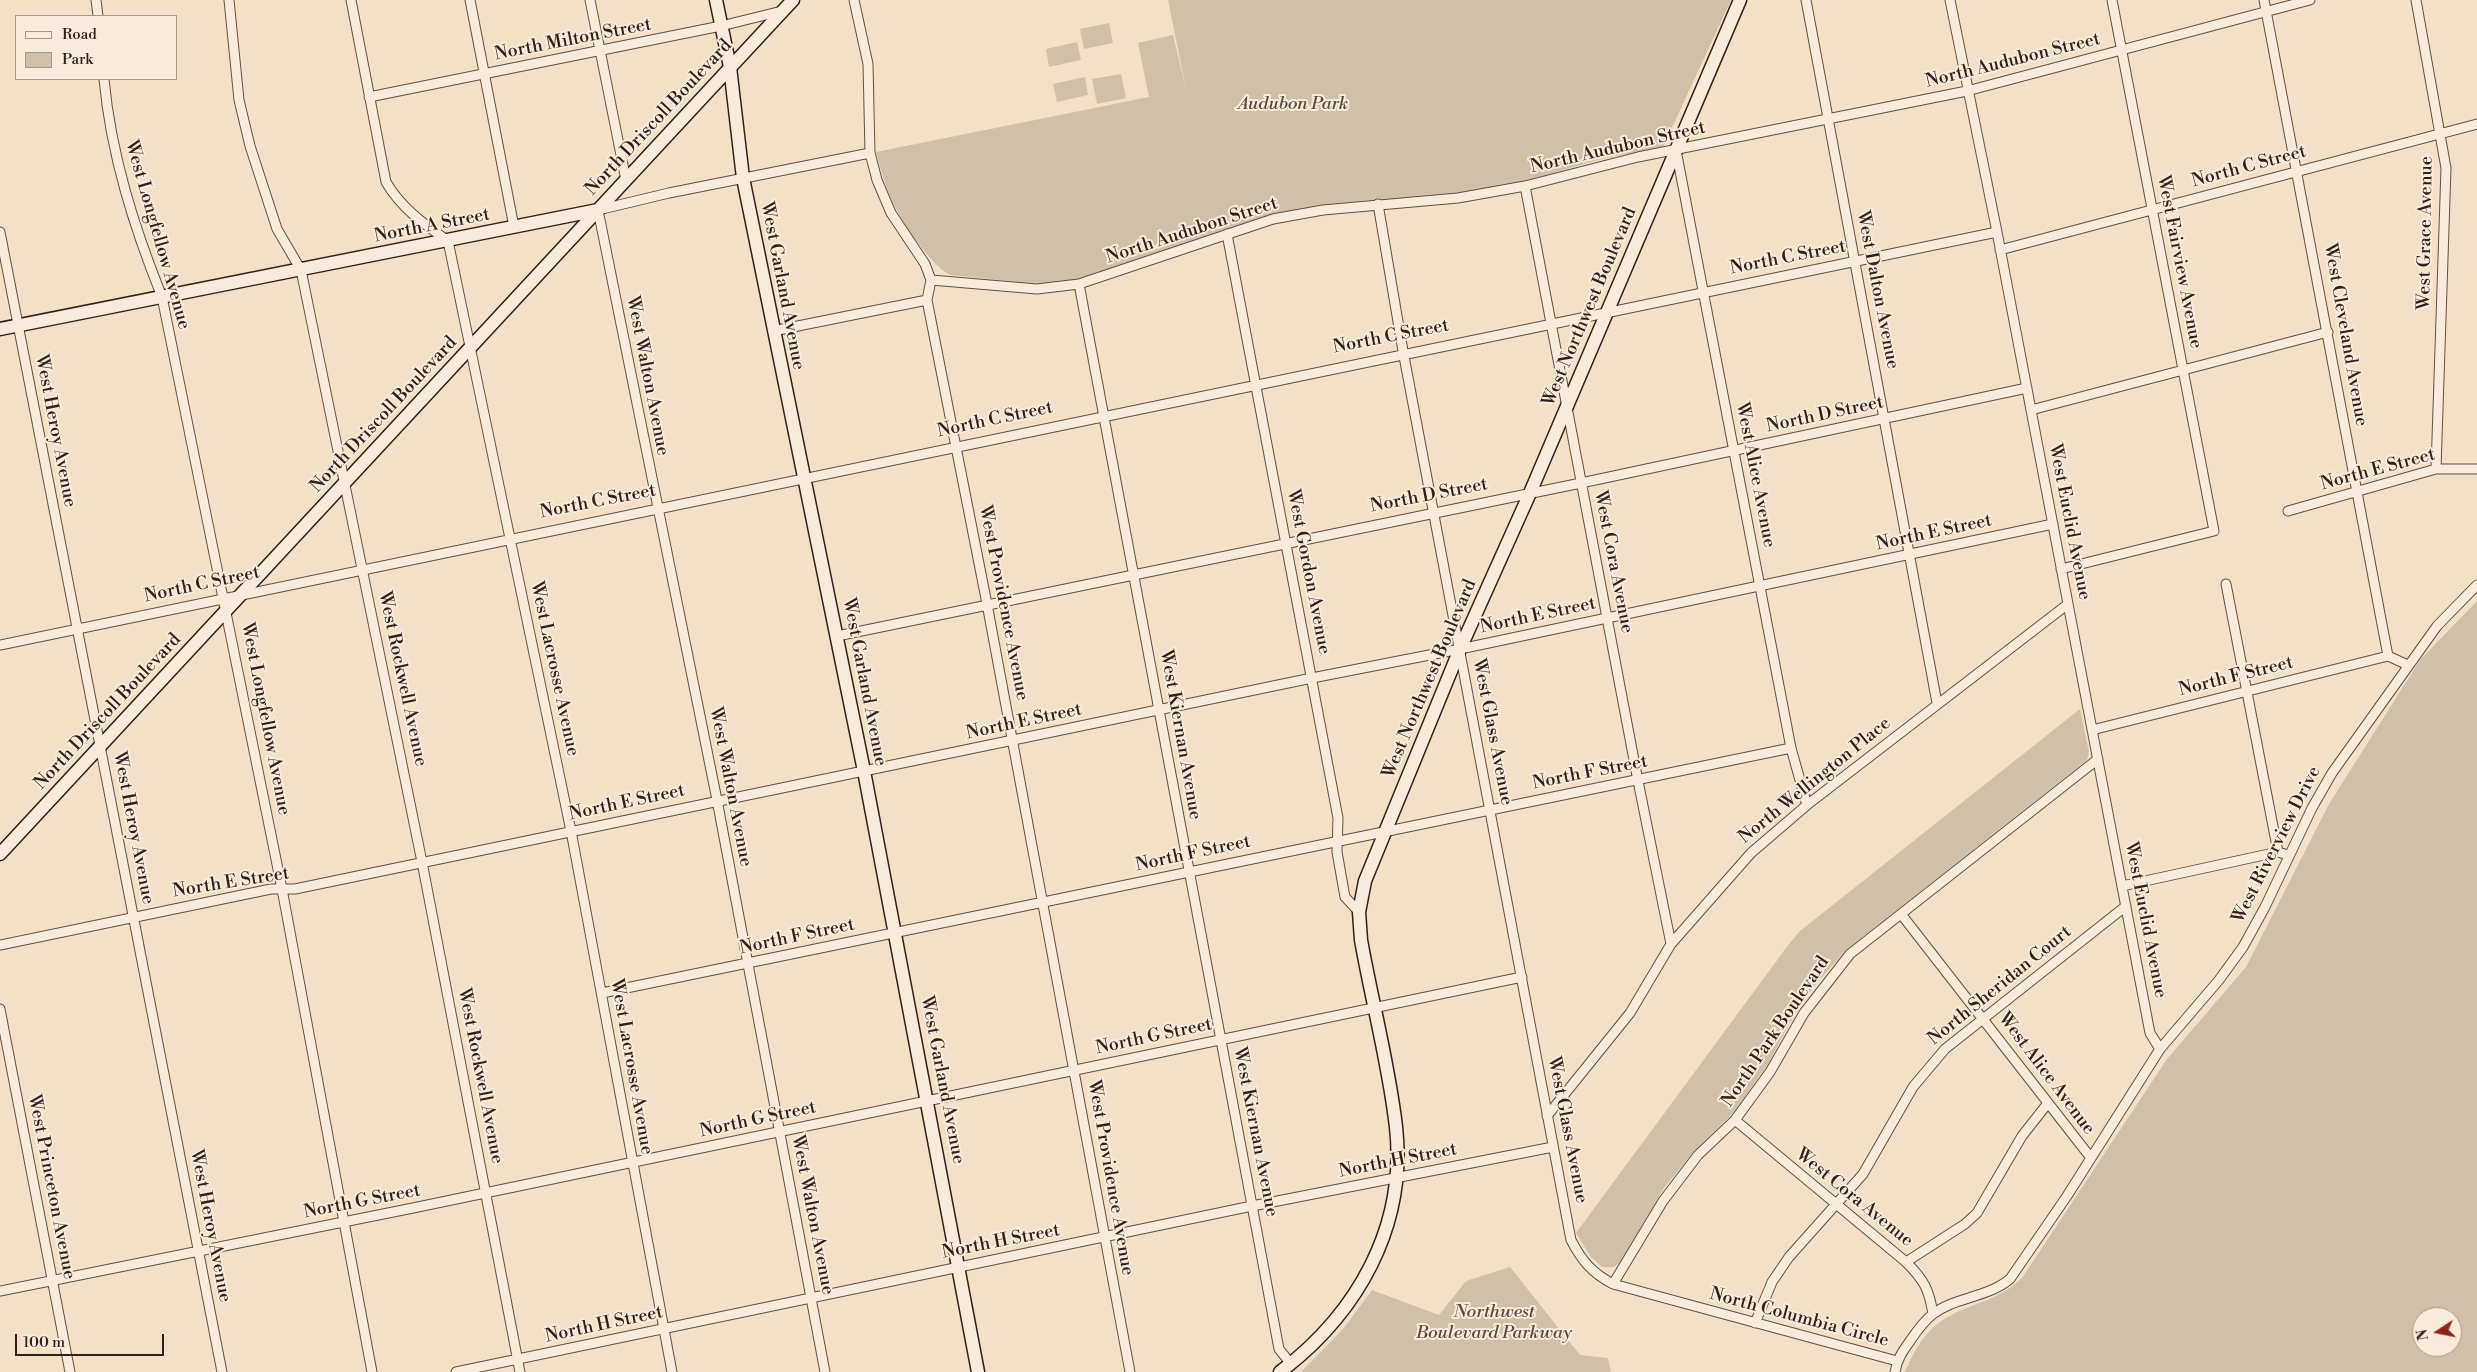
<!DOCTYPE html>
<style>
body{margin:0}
#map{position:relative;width:2477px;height:1372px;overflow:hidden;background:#f2e0c7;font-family:"Libre Bodoni",serif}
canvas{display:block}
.legend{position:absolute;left:15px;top:15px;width:162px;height:65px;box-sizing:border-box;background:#f7ebdb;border:1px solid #a79a8d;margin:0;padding:6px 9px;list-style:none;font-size:15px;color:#2f2119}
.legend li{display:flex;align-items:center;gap:10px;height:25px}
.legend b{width:25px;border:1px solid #a79a8d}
.north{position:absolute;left:2412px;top:1307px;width:50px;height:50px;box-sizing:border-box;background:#f7ebdb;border:1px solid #a79a8d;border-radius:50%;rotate:259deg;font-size:14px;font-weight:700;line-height:20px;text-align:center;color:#2f2119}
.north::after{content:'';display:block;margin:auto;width:18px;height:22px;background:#8f2418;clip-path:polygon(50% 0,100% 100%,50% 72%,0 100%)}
.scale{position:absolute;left:15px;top:1334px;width:149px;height:22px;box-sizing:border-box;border:2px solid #2f2119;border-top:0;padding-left:6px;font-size:15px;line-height:18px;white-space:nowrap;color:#2f2119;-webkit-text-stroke:4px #f7ebdb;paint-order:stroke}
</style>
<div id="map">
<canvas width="2477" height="1372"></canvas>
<ul class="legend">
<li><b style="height:6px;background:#f7ebdb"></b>Road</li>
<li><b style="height:14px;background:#d1c0a9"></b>Park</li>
</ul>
<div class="north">N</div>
<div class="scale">100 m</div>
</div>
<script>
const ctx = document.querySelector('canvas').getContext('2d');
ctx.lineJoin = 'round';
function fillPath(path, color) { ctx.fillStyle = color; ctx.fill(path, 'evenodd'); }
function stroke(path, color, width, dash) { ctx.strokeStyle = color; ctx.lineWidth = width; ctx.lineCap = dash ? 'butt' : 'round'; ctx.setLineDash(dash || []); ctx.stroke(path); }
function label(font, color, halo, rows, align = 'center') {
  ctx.font = font + ' "Libre Bodoni",serif'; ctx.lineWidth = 4; ctx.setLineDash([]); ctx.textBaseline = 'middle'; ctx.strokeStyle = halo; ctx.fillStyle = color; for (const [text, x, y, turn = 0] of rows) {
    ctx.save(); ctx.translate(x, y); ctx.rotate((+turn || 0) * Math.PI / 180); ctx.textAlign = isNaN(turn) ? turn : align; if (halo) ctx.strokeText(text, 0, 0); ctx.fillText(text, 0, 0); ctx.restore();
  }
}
fillPath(new Path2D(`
 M1168,0H1731L1663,147L1605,158L1525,181L1467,193L1331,204L1292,211L1210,235L1162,255L1087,277L1059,283L1037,284L950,275C938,268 931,259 922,248C898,219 885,189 876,152L1149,97L1138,43L1173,35L1186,89Z
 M1109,23L1113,43L1084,49L1080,29Z
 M1077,42L1081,60L1049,67L1046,49Z
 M1121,74L1126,98L1097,104L1092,79Z
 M1085,77L1088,95L1057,102L1053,84Z
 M2477,601V1372H1905C1913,1353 1923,1334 1940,1322C1969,1302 1994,1304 2022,1278L2167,1059L2246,967L2329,804L2420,660ZM2422,1317H2452V1347H2422Z
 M2080,709L2089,752L2087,760L1846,950L1815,985L1795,1013L1768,1064L1734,1112L1695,1150L1664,1188L1620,1263L1614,1267H1602L1590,1256L1576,1233L1789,944L1800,931Z
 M1510,1267L1580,1355L1608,1358L1611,1372H1301L1343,1329L1372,1290L1439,1315L1466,1281Z`), '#d1c0a9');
const street = new Path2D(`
 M96,0L98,16
 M229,0L239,100L250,146L277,229L301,270L422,862L520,1372
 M351,0L386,182C401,208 424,224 448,241L571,831L672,1372
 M470,0L514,227
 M590,0L626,180
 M854,0L868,64L870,153L877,180L891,213L925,264L931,280L927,300L987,604L1130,1372
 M1806,0L1937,703
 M1950,0L1997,232L2150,1033L2160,1049
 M2264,0L2388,656L2408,665
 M2416,0L2446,168L2436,469
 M104,79C111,155 134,227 162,297L282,889L372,1372
 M369,97L721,26L782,11
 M1676,150L1791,748L1807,805
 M1525,186L1638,781L1671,944
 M1378,204L1403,351L1571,1240C1582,1261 1592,1273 1613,1284L1897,1361
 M0,232L222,1372
 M1227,234L1338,818L1337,852L1345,897L1359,912
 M2000,250L2477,124
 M931,280L1037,289L1079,284L1273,219L1323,210L1458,198L1525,186L1638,157L1967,91L2310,0
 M1079,284L1279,1349L1291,1364
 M773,331L927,300
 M2031,410L2328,332
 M2288,511L2436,469H2477
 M2061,569L2214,531L2112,0
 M2226,584L2278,852L2288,855
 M837,636L1581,483L2027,388
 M0,645C665,503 1331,367 1997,232
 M2092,730L2388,656
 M2122,886L2278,852
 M1901,914L2091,1158
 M0,945L271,889H295L1312,678L1460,649L2053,524
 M602,993L1791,748
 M0,1009L70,1372
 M1547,1116L1630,1013L1671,944L1751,853L1807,805L2068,604
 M1735,1120L1906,1262C1924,1280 1929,1289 1933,1314
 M1906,1262L1965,1224L1977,1213L2022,1136L2048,1103
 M1613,1284L1663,1201L1698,1155L1735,1120L1770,1072L1804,1013L1850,954L2098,759
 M0,1291L413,1208L1522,977
 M1755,1323L1772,1282L1789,1257L1863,1174L1913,1087L1945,1049L2126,906
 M456,1372L1252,1206L1553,1147
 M825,1372L717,800L598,210L669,193L870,153
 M1895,1372C1897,1359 1903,1351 1910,1341C1916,1332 1924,1321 1933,1314C1955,1297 1987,1298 2010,1279L2067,1196L2160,1049L2219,980L2243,947L2265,907L2312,808L2332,773L2437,626L2477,585`);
const secondary = new Path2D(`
 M716,0L730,67L743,178L864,771L978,1372
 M0,329L598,210
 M0,854L793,0
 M1280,1372C1358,1313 1407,1226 1396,1127C1389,1065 1372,1002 1361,940L1359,912L1365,881L1460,649L1530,493L1740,0`);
stroke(street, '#605144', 11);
stroke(secondary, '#2f2119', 15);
stroke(street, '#f7ebdb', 9);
stroke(secondary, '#f7ebdb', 12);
label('18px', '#2f2119', '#f7ebdb', [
 ["North Milton Street",573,40,-11],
 ["North Audubon Street",2013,61,-14],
 ["North Driscoll Boulevard",659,118,-47],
 ["North Audubon Street",1618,148,-13],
 ["North C Street",2249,167,-15],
 ["North A Street",432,226,-11],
 ["North Audubon Street",1192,231,-18],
 ["West Grace Avenue",2426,233,-89],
 ["West Longfellow Avenue",157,235,74],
 ["North C Street",1788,258,-11],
 ["West Fairview Avenue",2179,262,79],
 ["West Garland Avenue",782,286,79],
 ["West Dalton Avenue",1877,290,79],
 ["West Northwest Boulevard",1590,307,-67],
 ["West Cleveland Avenue",2345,335,80],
 ["North C Street",1391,337,-11],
 ["West Walton Avenue",647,376,79],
 ["North Driscoll Boulevard",384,415,-47],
 ["North D Street",1825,415,-12],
 ["North C Street",995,420,-12],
 ["West Heroy Avenue",55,431,79],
 ["North E Street",2378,470,-15],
 ["West Alice Avenue",1755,475,79],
 ["North D Street",1429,496,-11],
 ["North C Street",598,502,-11],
 ["West Euclid Avenue",2069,522,79],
 ["North E Street",1934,533,-12],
 ["West Cora Avenue",1613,562,79],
 ["West Gordon Avenue",1308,572,79],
 ["North C Street",202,585,-12],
 ["West Providence Avenue",1003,603,79],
 ["North E Street",1538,616,-12],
 ["West Lacrosse Avenue",554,669,78],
 ["North F Street",2236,677,-14],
 ["West Rockwell Avenue",402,679,78],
 ["West Northwest Boulevard",1430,679,-67],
 ["West Garland Avenue",864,682,79],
 ["North Driscoll Boulevard",108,712,-47],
 ["West Longfellow Avenue",265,719,79],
 ["North E Street",1024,722,-12],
 ["West Glass Avenue",1492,732,79],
 ["West Kiernan Avenue",1180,735,80],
 ["North F Street",1590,773,-11],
 ["North Wellington Place",1815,781,-39],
 ["West Walton Avenue",730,787,79],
 ["North E Street",627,803,-12],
 ["West Heroy Avenue",133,828,79],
 ["West Riverview Drive",2277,845,-63],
 ["North F Street",1193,854,-12],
 ["North E Street",231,883,-9],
 ["West Euclid Avenue",2145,920,79],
 ["North F Street",797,937,-12],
 ["North Sheridan Court",2000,986,-39],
 ["North Park Boulevard",1776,1032,-56],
 ["North G Street",1154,1037,-12],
 ["West Lacrosse Avenue",631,1067,80],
 ["West Alice Avenue",2046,1074,53],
 ["West Rockwell Avenue",480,1076,79],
 ["West Garland Avenue",942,1080,79],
 ["North G Street",758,1120,-12],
 ["West Glass Avenue",1567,1130,79],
 ["West Kiernan Avenue",1255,1132,79],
 ["North H Street",1398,1161,-11],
 ["West Providence Avenue",1110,1178,80],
 ["West Princeton Avenue",51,1187,79],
 ["West Cora Avenue",1854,1198,39],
 ["North G Street",362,1202,-11],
 ["West Walton Avenue",812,1215,79],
 ["West Heroy Avenue",210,1226,79],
 ["North H Street",1001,1242,-11],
 ["North Columbia Circle",1799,1318,15],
 ["North H Street",604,1325,-12]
]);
label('italic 18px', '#58493d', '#f7ebdb', [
 ["Audubon Park",1293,105],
 ["Northwest",1494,1313],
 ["Boulevard Parkway",1494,1334]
]);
</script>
